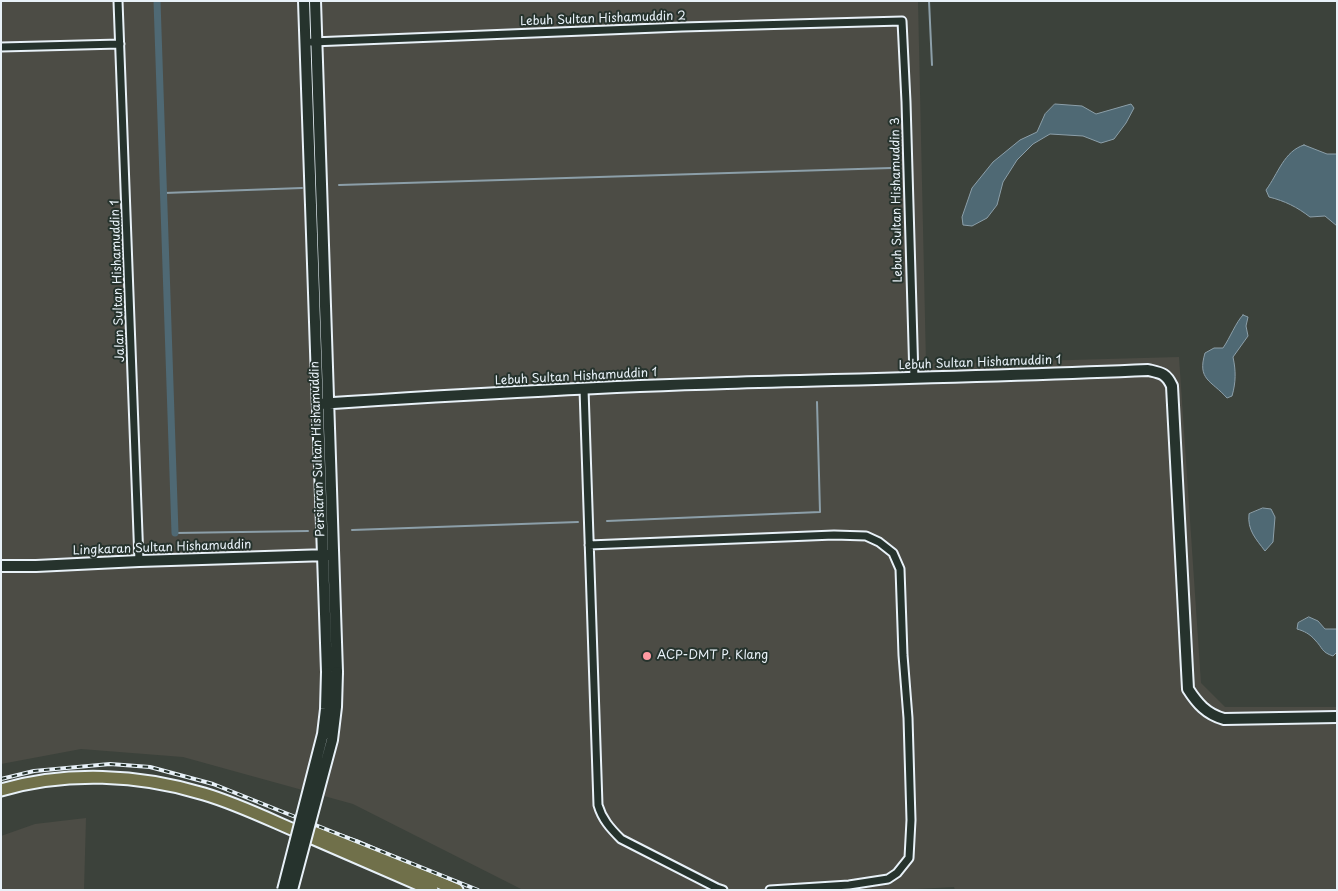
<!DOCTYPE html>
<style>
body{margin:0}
#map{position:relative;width:1338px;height:891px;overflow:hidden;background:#3c423b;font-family:"Playpen Sans",sans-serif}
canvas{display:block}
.frame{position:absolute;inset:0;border:2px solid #e8f1f8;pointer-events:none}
</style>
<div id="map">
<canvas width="1338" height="891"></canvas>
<div class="frame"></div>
</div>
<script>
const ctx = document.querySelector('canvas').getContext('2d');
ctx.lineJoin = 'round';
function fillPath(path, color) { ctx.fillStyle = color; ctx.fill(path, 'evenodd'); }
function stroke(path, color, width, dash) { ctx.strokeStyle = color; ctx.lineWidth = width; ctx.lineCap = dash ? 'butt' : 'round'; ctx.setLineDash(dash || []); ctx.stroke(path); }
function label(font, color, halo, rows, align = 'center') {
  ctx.font = font + ' "Playpen Sans",sans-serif'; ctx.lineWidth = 4; ctx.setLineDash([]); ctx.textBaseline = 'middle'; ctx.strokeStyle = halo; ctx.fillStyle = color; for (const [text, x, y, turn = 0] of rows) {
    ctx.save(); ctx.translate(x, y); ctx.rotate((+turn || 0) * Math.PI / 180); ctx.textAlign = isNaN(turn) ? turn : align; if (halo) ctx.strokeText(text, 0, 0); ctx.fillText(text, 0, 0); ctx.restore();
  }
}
fillPath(new Path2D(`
 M1,1H918L926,364L1179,357L1201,683L1225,707H1337V890H955L954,887L900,890H523L353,804L183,757L81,749L1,764Z
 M86,818L84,890H1V836L35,824Z`), '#4c4c45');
const water = new Path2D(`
 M1055,104L1082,106L1096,114L1131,104L1134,108L1126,123L1114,139L1101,143L1083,136L1050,134L1033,144L1017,160L1003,182L997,205L987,218L972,226L963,225L962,217L972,188L993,162L1020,140L1037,132L1045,114Z
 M1304,145L1327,154H1337V226L1325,216L1310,217C1297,207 1285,201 1269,197L1266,190C1278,174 1284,151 1304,145Z
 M1243,315L1248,317L1246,326L1248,336L1233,357C1236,371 1236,382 1232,396L1227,398C1211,380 1197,380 1205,353L1214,348H1223C1230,338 1236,322 1243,315Z
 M1263,508L1271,509L1275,517L1273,542L1265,551C1256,539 1247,530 1249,514Z
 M1309,617L1318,621L1325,629H1337V652L1333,656C1321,652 1323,648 1315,640C1310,634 1304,631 1297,629L1298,623Z`);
fillPath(water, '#4f6974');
stroke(water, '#8c9fa9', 1);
stroke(new Path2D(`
 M929,1L932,65
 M339,185L891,168
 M164,193L302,188
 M607,521L820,512L817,402
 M352,530L578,522
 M175,533L308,531`), '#8c9fa9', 2);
stroke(new Path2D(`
 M157,1L175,533`), '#4f6974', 7);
const street = new Path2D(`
 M118,1L139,561
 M312,42L682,27L902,21L906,102L914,378
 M1,47L120,44
 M584,389L598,805C602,819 610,828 621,839L717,888L723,890
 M589,545L834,535L866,536L879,542L893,553L900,569L903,655L908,718L911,820L909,858L897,873L888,879L849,885L770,890`);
const secondary = new Path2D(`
 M304,1L327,672
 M315,1L337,672
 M318,404C454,395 590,387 727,383C867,379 1008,376 1148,370C1161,373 1166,373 1172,386L1188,689C1197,703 1206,714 1224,719L1337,717
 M1,566H36L139,561L328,555`);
const primary = new Path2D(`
 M1,790C66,771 139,774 204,794C238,804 270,820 303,834C346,853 389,871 432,890
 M312,831L354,846L457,890`);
stroke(street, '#e8f1f8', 11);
stroke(secondary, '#e8f1f8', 14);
stroke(primary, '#e8f1f8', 15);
stroke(street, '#26332d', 7);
stroke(secondary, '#26332d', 10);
stroke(primary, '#70704a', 11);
const rail = new Path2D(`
 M1,779L34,771L110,764L150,767L213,784L478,890`);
stroke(rail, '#e8f1f8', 4);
stroke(rail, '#26332d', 2, [5.5]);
const secondaryBridge = new Path2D(`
 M283,890L323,734L326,709L327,672
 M292,890L332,740L336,707L337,672`);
stroke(secondaryBridge, '#e8f1f8', 14, []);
stroke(secondaryBridge, '#26332d', 10);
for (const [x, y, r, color] of [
 [647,656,5,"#ff9aa2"]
]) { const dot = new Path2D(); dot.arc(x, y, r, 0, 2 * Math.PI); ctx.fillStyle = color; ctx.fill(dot); stroke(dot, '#26332d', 2); }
label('12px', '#e8f1f8', '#26332d', [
 ["Lebuh Sultan Hishamuddin 2",603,19,-2],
 ["Lebuh Sultan Hishamuddin 3",897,200,-91],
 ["Jalan Sultan Hishamuddin 1",118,281,-92],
 ["Lebuh Sultan Hishamuddin 1",980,363,-2],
 ["Lebuh Sultan Hishamuddin 1",576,377,-3],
 ["Persiaran Sultan Hishamuddin",318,449,-92],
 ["Lingkaran Sultan Hishamuddin",162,548,-2]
]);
label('12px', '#e8f1f8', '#26332d', [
 ["ACP-DMT P. Klang",657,656]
], 'left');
</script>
